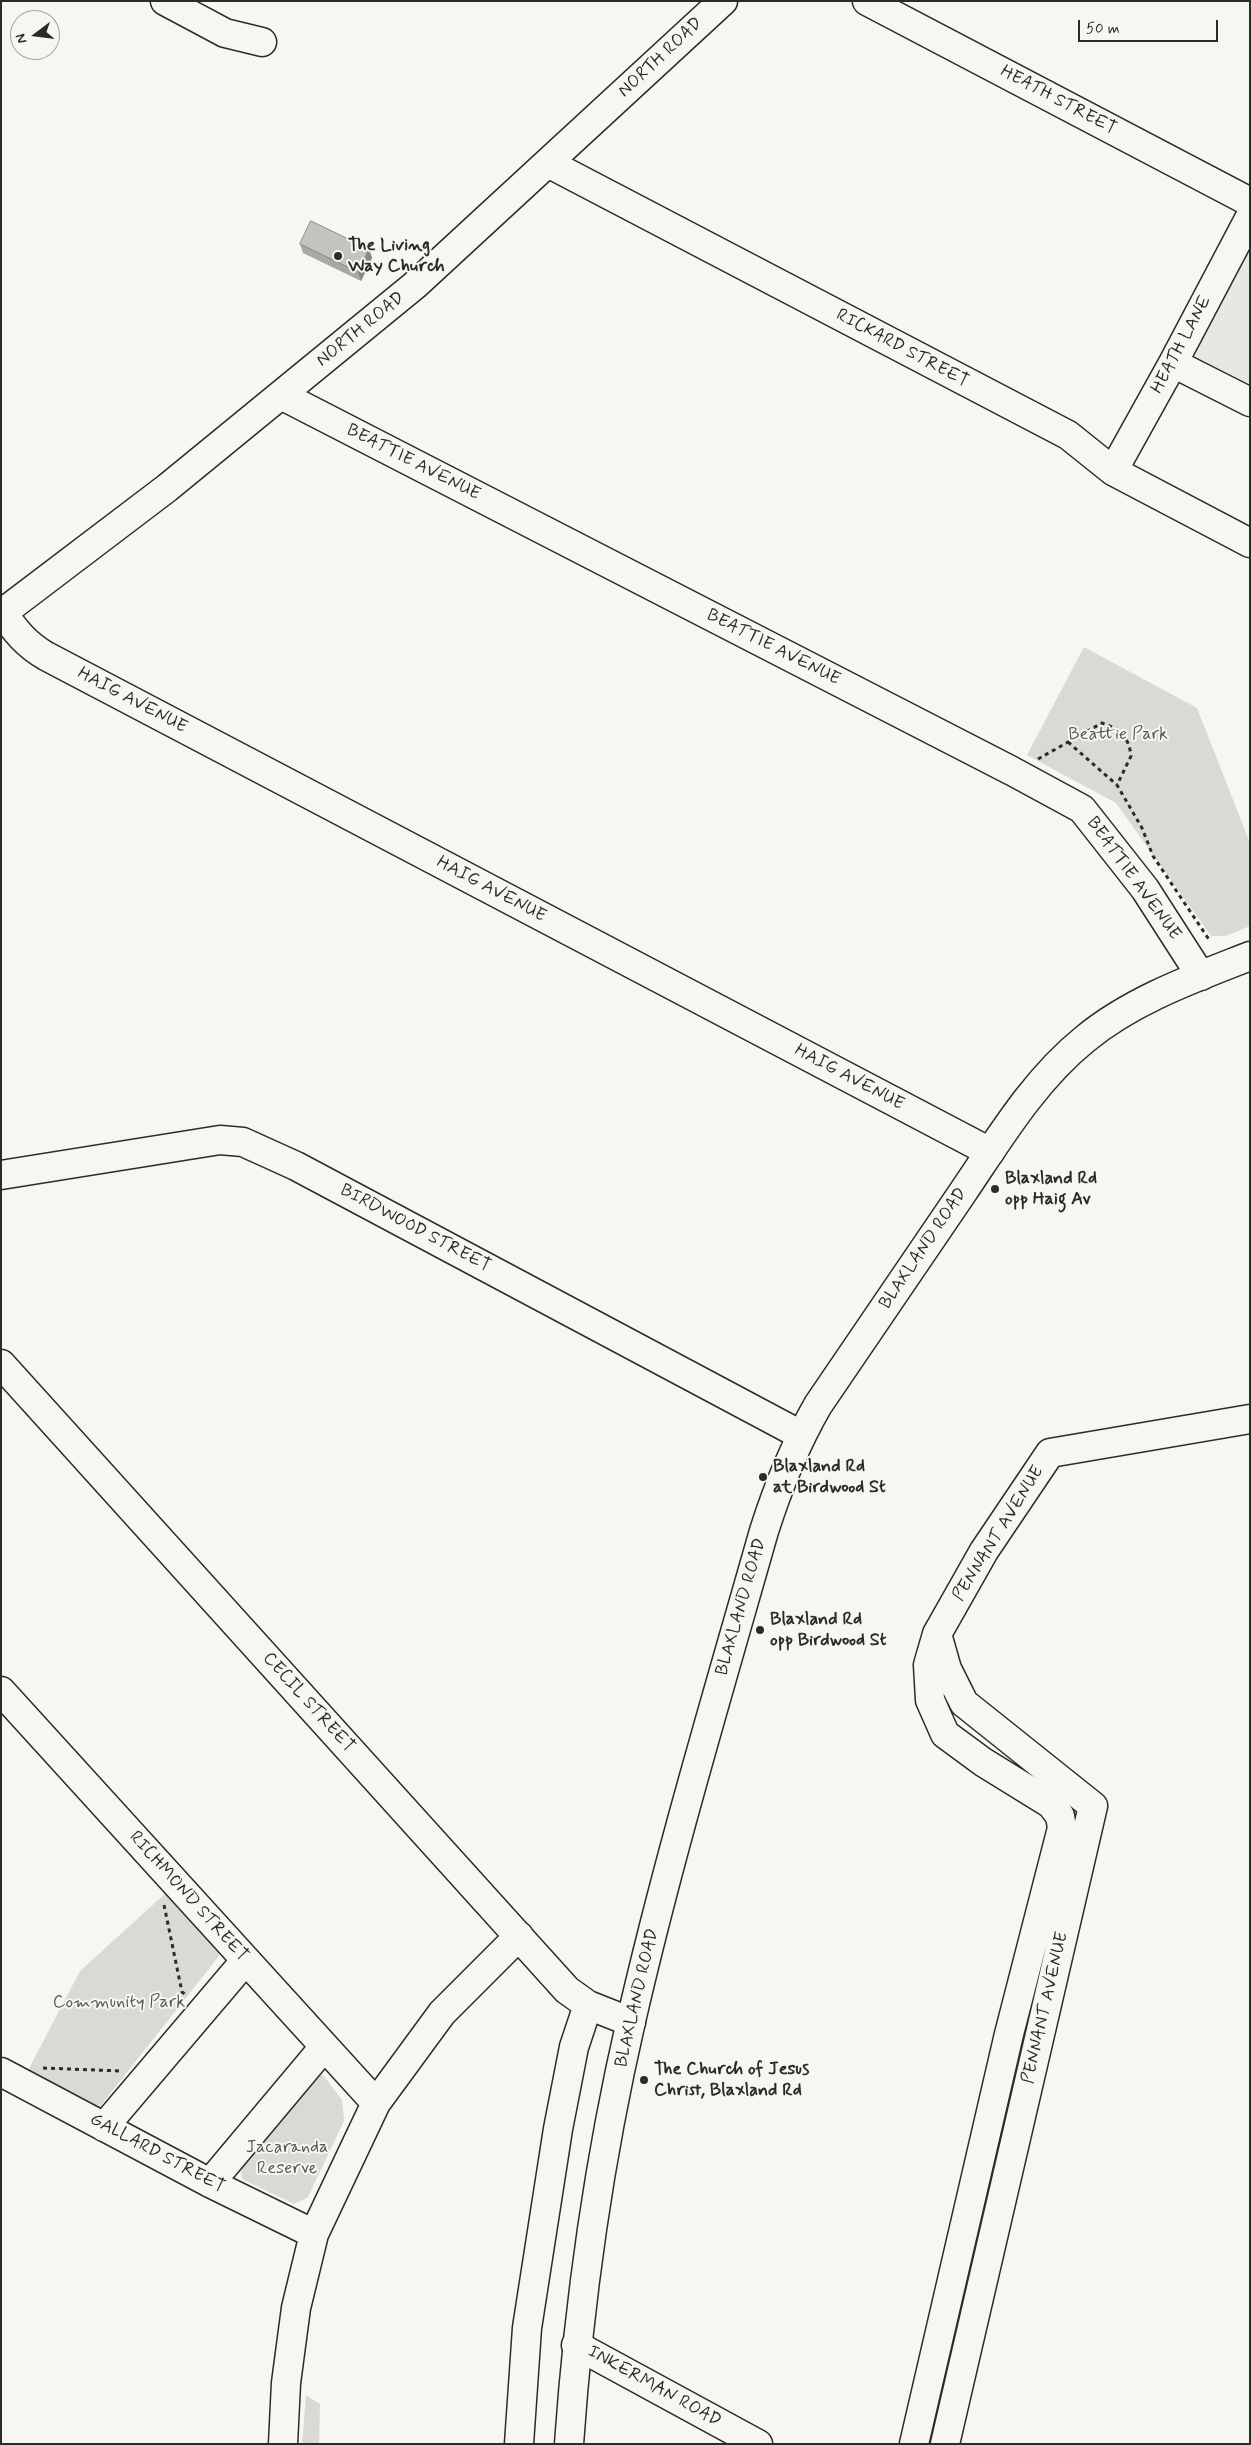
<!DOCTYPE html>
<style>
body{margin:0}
#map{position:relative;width:1251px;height:2445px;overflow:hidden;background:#f6f6f2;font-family:Mynerve,sans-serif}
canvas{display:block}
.frame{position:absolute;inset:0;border:2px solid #2b2b2b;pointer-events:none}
.north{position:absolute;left:10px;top:10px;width:50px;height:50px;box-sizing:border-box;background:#f6f6f2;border:1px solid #a5a5a2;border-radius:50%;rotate:255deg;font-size:14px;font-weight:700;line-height:20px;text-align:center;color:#2b2b2b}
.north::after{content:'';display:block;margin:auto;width:18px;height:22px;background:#2b2b2b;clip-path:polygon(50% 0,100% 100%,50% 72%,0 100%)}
.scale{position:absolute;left:1078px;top:20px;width:140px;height:22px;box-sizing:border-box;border:2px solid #2b2b2b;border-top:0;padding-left:6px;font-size:15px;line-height:18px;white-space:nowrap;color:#2b2b2b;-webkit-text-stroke:4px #f6f6f2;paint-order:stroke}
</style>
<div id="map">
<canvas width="1251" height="2445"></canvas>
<div class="frame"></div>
<div class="north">N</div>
<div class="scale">50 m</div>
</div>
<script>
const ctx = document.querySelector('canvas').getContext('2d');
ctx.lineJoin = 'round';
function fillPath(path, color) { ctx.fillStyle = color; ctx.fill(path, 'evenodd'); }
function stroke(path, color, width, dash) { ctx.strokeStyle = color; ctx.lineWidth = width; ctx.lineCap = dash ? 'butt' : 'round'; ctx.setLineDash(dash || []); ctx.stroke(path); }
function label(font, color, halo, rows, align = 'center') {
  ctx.font = font + ' Mynerve,sans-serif'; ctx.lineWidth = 4; ctx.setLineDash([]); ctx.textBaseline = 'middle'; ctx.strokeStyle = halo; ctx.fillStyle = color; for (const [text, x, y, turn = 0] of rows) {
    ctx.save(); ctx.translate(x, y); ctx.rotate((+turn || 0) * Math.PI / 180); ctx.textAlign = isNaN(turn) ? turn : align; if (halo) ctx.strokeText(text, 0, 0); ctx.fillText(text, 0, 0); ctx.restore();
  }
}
fillPath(new Path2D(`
 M1250,250V389L1189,357L1243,251Z`), '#e7e7e3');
fillPath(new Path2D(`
 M1084,647L1197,708L1250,843V926L1226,936H1211L1116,803L1027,755Z
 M167,1892L217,1943L219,1956L98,2109L25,2076L80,1971Z
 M323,2075L342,2100L344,2121L308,2197L294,2204L242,2179L241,2159L305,2076Z
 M306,2395L320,2404L319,2444H302Z`), '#d9d9d5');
const minor = new Path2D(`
 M165,1L225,33L262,42
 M867,1L1250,202
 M548,163L1068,435L1113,471L1250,543
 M1173,363L1250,402
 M281,395L1012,771L1082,809L1145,889L1201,976
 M1113,471L1173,363L1250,217
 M3,613C16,632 27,645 46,656L990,1152
 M1,614L167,488L415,285L723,1
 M1,1175L220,1140L243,1142L296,1166L801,1435
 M1,1364L567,1990L588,2005L631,2022
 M937,1634L947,1669L964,1703L1093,1806L945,2444
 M1,1691L376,2103
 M1,2072L210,2183L314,2234
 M104,2127L245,1961
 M210,2183L324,2047
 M576,2345L758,2444
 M283,2444L286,2383L296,2308L314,2234L376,2103L442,2013L519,1936
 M519,2444L527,2328L558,2129L574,2047L588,2005
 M914,2444L1009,2034L1062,1828L1060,1816L1051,1804L983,1762L945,1734L930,1700L928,1665L937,1634L984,1551L1050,1453L1250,1419`);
const major = new Path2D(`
 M569,2444C579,2301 599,2160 631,2021C669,1856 718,1693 764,1531C778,1487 795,1445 818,1405C866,1334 914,1263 963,1192C999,1139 1034,1080 1085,1039C1132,1000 1194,978 1250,956`);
stroke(minor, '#2b2b2b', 31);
stroke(major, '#2b2b2b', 31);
stroke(new Path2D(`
 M1068,742L1117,785
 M1038,759L1102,723C1120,729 1129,737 1131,756L1117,785L1142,828L1153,856L1210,941
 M164,1905L182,1992L186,1995
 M43,2068L121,2071`), '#2b2b2b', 3, [4, 4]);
stroke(minor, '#f6f6f2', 28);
stroke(major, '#f6f6f2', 28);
fillPath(new Path2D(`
 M300,244L369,249L372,258L361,281L303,253Z`), '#a8a8a5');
fillPath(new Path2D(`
 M369,249L372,258L361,281L358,272Z`), '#888886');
const building = new Path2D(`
 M311,221L369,249L358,272L300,244Z`);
fillPath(building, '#c3c3c0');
stroke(building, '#888886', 1);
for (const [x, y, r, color] of [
 [338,256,5,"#2b2b2b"],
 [995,1189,5,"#2b2b2b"],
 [763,1477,5,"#2b2b2b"],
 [760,1630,5,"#2b2b2b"],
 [644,2080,5,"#2b2b2b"]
]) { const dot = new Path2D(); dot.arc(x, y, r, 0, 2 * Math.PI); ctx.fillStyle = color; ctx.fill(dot); stroke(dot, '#f6f6f2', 2); }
label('18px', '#2b2b2b', '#f6f6f2', [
 ["NORTH ROAD",661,58,-43],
 ["HEATH STREET",1058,101,28],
 ["NORTH ROAD",361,330,-39],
 ["HEATH LANE",1182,345,-62],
 ["RICKARD STREET",902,349,28],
 ["BEATTIE AVENUE",413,463,27],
 ["BEATTIE AVENUE",773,648,27],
 ["HAIG AVENUE",132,701,28],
 ["BEATTIE AVENUE",1133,879,54],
 ["HAIG AVENUE",491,890,28],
 ["HAIG AVENUE",849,1078,28],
 ["BIRDWOOD STREET",415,1229,28],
 ["BLAXLAND ROAD",924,1249,-56],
 ["PENNANT AVENUE",999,1534,-58],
 ["BLAXLAND ROAD",742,1607,-74],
 ["CECIL STREET",308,1703,48],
 ["RICHMOND STREET",188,1897,48],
 ["BLAXLAND ROAD",638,1998,-77],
 ["PENNANT AVENUE",1046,2008,-77],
 ["GALLARD STREET",157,2154,28],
 ["INKERMAN ROAD",654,2387,29]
]);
label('bold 18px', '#2b2b2b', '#f6f6f2', [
 ["The Living",348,246],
 ["Way Church",348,267],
 ["Blaxland Rd",1005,1179],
 ["opp Haig Av",1005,1200],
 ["Blaxland Rd",773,1467],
 ["at Birdwood St",773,1488],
 ["Blaxland Rd",770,1620],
 ["opp Birdwood St",770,1641],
 ["The Church of Jesus",654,2070],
 ["Christ, Blaxland Rd",654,2091]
], 'left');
label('18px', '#565656', '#f6f6f2', [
 ["Beattie Park",1118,735],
 ["Community Park",119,2003],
 ["Jacaranda",287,2148],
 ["Reserve",287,2169]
]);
</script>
